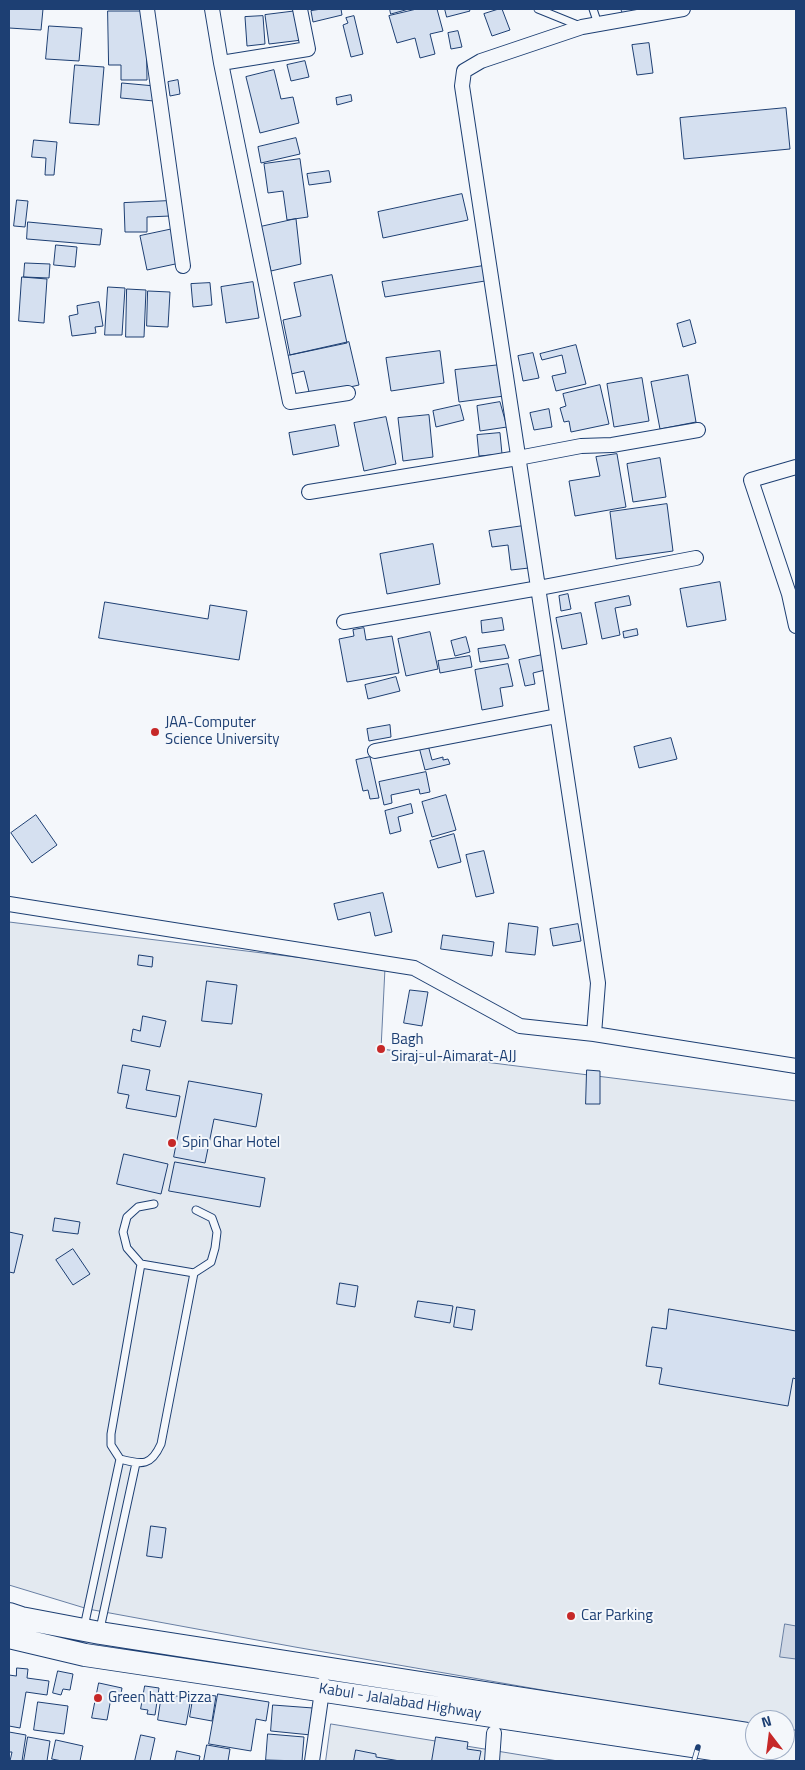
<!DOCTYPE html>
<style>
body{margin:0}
#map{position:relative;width:805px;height:1770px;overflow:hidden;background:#f4f7fb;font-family:"Titillium Web",sans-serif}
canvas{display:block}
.frame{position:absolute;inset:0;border:10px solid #1d3f73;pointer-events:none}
.north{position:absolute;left:745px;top:1710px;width:50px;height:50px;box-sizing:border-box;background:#f4f7fb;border:1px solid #9eadc5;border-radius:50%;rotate:345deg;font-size:14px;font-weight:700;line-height:20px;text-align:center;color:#1d3f73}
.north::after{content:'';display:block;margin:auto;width:18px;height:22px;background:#c62828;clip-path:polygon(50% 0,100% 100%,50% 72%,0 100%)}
</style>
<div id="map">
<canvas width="805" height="1770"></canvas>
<div class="frame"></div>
<div class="north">N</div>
</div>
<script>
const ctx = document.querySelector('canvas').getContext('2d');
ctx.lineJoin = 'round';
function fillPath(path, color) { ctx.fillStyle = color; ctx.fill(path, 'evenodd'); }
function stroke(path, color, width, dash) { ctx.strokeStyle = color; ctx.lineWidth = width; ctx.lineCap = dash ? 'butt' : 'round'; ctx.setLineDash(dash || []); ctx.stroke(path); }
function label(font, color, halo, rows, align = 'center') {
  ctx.font = font + ' "Titillium Web",sans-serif'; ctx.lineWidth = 4; ctx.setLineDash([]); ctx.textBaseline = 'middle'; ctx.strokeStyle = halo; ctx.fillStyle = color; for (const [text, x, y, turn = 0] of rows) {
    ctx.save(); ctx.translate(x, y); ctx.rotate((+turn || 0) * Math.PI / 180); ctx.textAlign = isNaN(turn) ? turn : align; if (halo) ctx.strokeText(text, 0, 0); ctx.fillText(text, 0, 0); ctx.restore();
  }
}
const green = new Path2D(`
 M9,922L385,968L381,1049L796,1101V1734L785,1732V1720H755V1727L295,1647L88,1609L9,1585Z
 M331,1724L558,1761H326Z`);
fillPath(green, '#e3e9f0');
stroke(green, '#687fa3', 1);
const water = new Path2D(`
 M785,1624L796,1626V1659L780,1657Z`);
fillPath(water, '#cfd7e4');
stroke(water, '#687fa3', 1);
const building = new Path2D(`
 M9,9H43L41,30L9,28Z
 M322,9H341L342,15L313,22L311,11Z
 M390,9H409L391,14Z
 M417,9H437L443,31L430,34L435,54L420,58L415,38L397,43L389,16Z
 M445,9H469L470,11L447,17Z
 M499,9H502L510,30L492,36L484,14Z
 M621,9H638L639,10L624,16Z
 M108,11H146L147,80H121V65H109Z
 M297,11L302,40L269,44L265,15Z
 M263,16L265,44L247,46L245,17Z
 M354,16L363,54L351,57L343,25L348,23L346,18Z
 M49,26L82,28L79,61L46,59Z
 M458,31L462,47L451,49L448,33Z
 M649,43L653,73L637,75L632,45Z
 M305,61L309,77L291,81L287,65Z
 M75,65L104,67L99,125L70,123Z
 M274,70L281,99L293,97L299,123L260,133L246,77Z
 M178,80L180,94L170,96L168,82Z
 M122,83L155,86L154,101L121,98Z
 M351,95L352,101L337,105L336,98Z
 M786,108L790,149L684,159L680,118Z
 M296,138L300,154L261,163L258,147Z
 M34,140L57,142L54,175H45L46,158L32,157Z
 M300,159L308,217L287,220L283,191L268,193L264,164Z
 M329,171L331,182L309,185L307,174Z
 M462,194L468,220L383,238L378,212Z
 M17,200L28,201L25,227L14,226Z
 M169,201L170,216L147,217V232H125L124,203Z
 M296,219L301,264L271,271L260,227Z
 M28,222L102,229L100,245L27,239Z
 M173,229L180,263L147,270L140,236Z
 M56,245L77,247L75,267L54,265Z
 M25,263L50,264L49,278L24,277Z
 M483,266L485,281L385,297L382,282Z
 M332,275L347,343L290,355L283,320L301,316L294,283Z
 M22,277L47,279L44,323L19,321Z
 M253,282L259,318L226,323L221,287Z
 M210,283L212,305L193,307L191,284Z
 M108,287L125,288L122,335H105Z
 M127,289L146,290L144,337H126Z
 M148,291L170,292L168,327L147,326Z
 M99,302L103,326L95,327L96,333L72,336L69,316L78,314L77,306Z
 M690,320L696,343L683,347L677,324Z
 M349,342L359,385L310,396L304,371L291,374L287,356Z
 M576,345L586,384L556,391L552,376L566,373L562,355L542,360L540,354Z
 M440,351L444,383L391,391L386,358Z
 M533,353L539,378L523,381L518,356Z
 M500,365L504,396L459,402L455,370Z
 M688,375L696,422L660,429L651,382Z
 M642,378L649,421L614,427L607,384Z
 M600,385L609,424L571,432L569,421L564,422L560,408L566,406L563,394Z
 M500,402L507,427L480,431L477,406Z
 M460,405L464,420L436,427L433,411Z
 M549,409L552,427L534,430L530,413Z
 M429,415L433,457L403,461L398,418Z
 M386,417L396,464L364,471L354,423Z
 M335,425L339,446L293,455L289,433Z
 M500,433L502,454L479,456L477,435Z
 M617,454L626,507L575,516L569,481L600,476L596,457Z
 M660,458L666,497L633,502L627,464Z
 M667,504L673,551L616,559L610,512Z
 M523,526L529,568L511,570L508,545L492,547L489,531Z
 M433,544L440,584L387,594L380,554Z
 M720,582L726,620L687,627L680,589Z
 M568,594L571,609L561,611L559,596Z
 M629,596L631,605L615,608L620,635L602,639L595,603Z
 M105,602L208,619L210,605L247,611L239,660L99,638Z
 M581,613L587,644L562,649L556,618Z
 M502,618L504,630L482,633L481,621Z
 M364,628L366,640L392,636L399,673L347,682L339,639L354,636L353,630Z
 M637,629L638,635L624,638L623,632Z
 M430,632L438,669L406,676L398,639Z
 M466,637L470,652L455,656L451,641Z
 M505,645L509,658L480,662L478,649Z
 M542,655L545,670L533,673L535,684L525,686L519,660Z
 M470,656L472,667L440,673L438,661Z
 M508,664L513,686L500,688L503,706L482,710L475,670Z
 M396,677L400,691L368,699L365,685Z
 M390,725L391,737L369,741L367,729Z
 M671,738L677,759L639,768L634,747Z
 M428,745L432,760L443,757V760L448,759L450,764L425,770L419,747Z
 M370,757L379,798L370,799L368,790L363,791L356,760Z
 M426,772L430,792L420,794L419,789L391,795L392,803L384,805L379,782Z
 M446,795L456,830L432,837L422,802Z
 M411,804L413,813L398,817L401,831L390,834L385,811Z
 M36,815L57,845L32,863L11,833Z
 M454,834L461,862L438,868L430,841Z
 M484,851L494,893L476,897L466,855Z
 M383,893L392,932L375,936L370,912L338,920L334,904Z
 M509,923L538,927L535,955L506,952Z
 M578,924L581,941L553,946L550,929Z
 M443,935L494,942L492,956L441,949Z
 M139,955L153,957L152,967L138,965Z
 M207,981L237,985L232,1024L202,1021Z
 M410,990L428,992L422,1026L404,1023Z
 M143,1016L166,1021L160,1047L131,1041L133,1029L140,1031Z
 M123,1065L150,1070L146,1090L180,1096L176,1117L126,1108L129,1095L118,1093Z
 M587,1070L600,1071V1104H586Z
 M189,1081L262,1094L256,1127L214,1119L205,1163L174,1157Z
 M124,1154L168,1164L161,1194L117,1184Z
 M175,1162L265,1178L260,1207L169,1191Z
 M55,1218L80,1222L78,1234L53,1231Z
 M9,1232L23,1235L14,1273L9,1272Z
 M73,1249L90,1274L73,1285L56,1260Z
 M340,1283L358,1286L355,1307L337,1304Z
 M418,1301L453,1306L450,1323L415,1317Z
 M457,1307L475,1310L472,1330L454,1327Z
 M669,1309L796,1331V1379L793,1378L788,1406L659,1384L662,1368L646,1366L652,1327L666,1329Z
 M151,1526L166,1528L162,1558L147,1556Z
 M17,1668L28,1669L27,1678L49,1681L47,1695L26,1692L20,1728L9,1726V1675L16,1676Z
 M58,1671L73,1674L70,1690L63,1689L61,1695L53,1693Z
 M99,1683L122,1688L120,1700L111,1698L107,1720L92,1718Z
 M145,1686L159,1688L155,1715L147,1714L148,1710L141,1709Z
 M194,1693L216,1696L212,1721L190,1717Z
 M162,1694L191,1698L186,1725L158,1720Z
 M218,1694L269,1702L266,1721L256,1719L251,1751L209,1744Z
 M38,1702L68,1706L64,1734L34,1730Z
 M273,1705L313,1708L311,1735L271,1731Z
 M9,1732L26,1735L22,1761H10L12,1752H9Z
 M268,1734L304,1737L302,1761L266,1760Z
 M141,1735L155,1738L150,1761H135Z
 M28,1737L50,1741L47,1761H24Z
 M436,1737L468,1742L467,1749L481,1751L479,1761H432Z
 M56,1740L83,1746L80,1761H62L52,1759Z
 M207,1745L230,1749L228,1761H204Z
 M356,1750L376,1754V1757L400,1761H354Z
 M177,1751L200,1756L199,1761H175Z`);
fillPath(building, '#d5e0f0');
stroke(building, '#1d3f73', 1);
const service = new Path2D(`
 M538,9L580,26
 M593,9L598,24
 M154,1204L138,1207L127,1217L123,1232L127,1248L141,1264L194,1273L211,1262L215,1248L217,1232L212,1218L196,1210
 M141,1264L111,1434V1445L120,1459C143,1465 151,1466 161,1444L194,1273
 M84,1627L120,1459
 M100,1629L136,1463`);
const minor = new Path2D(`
 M147,9L183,266
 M212,9L221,63L290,402L348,393
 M221,63L308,49L300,9
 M796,467L751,480L789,594L796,626
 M309,492L518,458L581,446L612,445L698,430
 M344,622L539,588L696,558
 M375,751L557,716
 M9,904L414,968L520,1026L594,1034L796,1066
 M594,1034L598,983L462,86L464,71L481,61L582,27L683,9
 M312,1761L323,1684
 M492,1761L494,1733`);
const trunk = new Path2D(`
 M9,1614L21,1618L100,1633L755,1735
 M9,1637L85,1655L792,1761
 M785,1740L796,1742`);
stroke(service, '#1d3f73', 9);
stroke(minor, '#1d3f73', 16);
stroke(trunk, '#1d3f73', 24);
stroke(service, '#f4f7fb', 7);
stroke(minor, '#f4f7fb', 14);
stroke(trunk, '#f4f7fb', 22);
const rail = new Path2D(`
 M694,1761L698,1747`);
stroke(rail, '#1d3f73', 5.5);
stroke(rail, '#f4f7fb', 4, [11]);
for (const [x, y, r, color] of [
 [155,732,5,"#c62828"],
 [381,1049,5,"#c62828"],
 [172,1143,5,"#c62828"],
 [571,1616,5,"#c62828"],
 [98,1698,5,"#c62828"]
]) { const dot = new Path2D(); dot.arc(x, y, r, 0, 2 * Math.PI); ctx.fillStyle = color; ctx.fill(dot); stroke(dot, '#f4f7fb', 2); }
label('15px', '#1d3f73', '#f4f7fb', [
 ["JAA-Computer",165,723],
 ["Science University",165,740],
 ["Bagh",391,1040],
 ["Siraj-ul-Aimarat-AJJ",391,1057],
 ["Spin Ghar Hotel",182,1143],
 ["Car Parking",581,1616],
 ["Green hatt Pizza",108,1698]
], 'left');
label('15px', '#1d3f73', '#f4f7fb', [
 ["Kabul - Jalalabad Highway",400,1702,9]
]);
</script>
